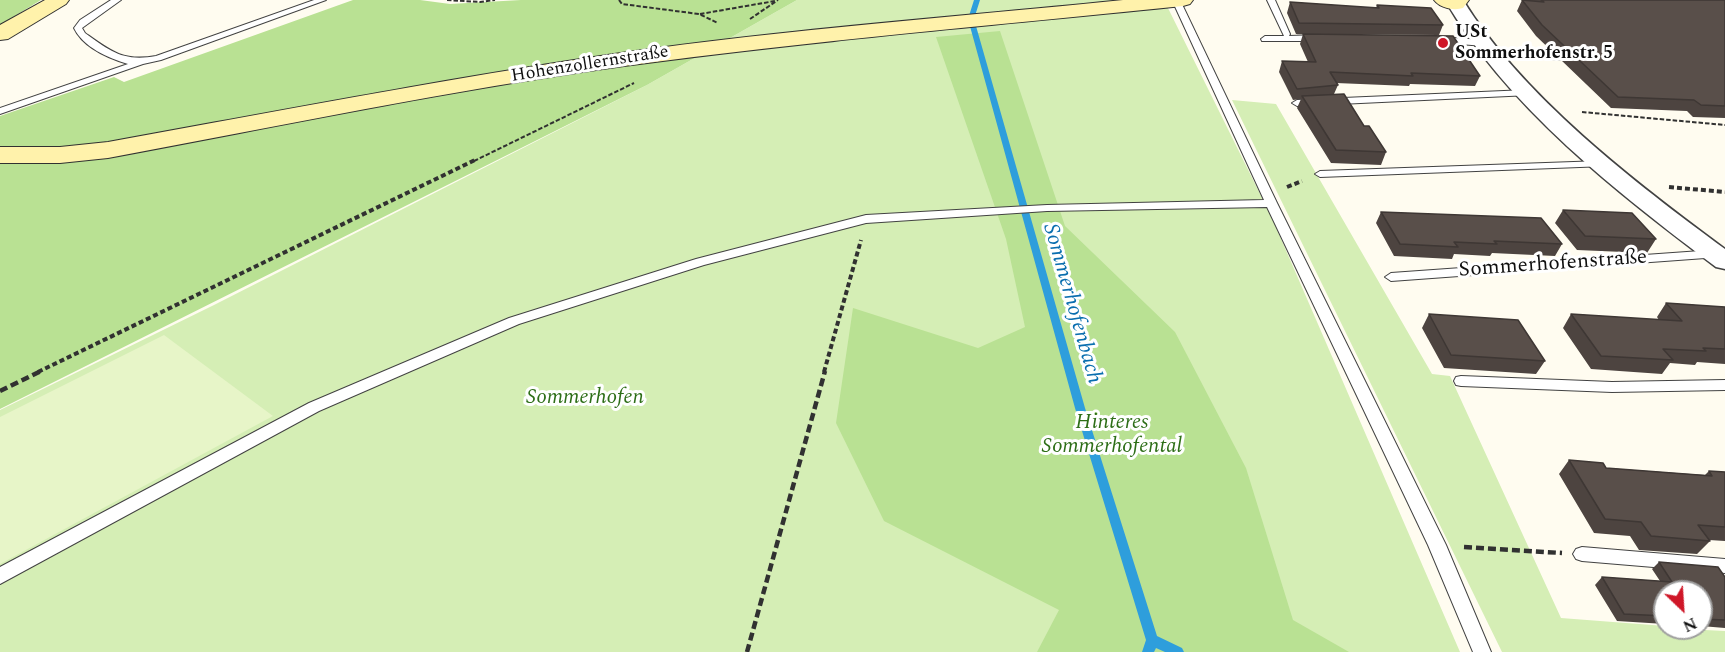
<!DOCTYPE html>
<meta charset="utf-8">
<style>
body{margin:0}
#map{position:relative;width:1725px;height:652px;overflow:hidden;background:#fffcf0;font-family:Spectral,serif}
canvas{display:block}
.north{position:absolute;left:1653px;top:580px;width:60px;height:60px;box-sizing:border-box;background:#fff;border:2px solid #9f9f9f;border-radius:50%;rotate:155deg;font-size:16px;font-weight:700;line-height:24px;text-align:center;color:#0f0f0f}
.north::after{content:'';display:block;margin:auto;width:21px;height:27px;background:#cf1728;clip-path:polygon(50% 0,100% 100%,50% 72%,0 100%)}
</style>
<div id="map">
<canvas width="1725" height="652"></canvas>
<div class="north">N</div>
</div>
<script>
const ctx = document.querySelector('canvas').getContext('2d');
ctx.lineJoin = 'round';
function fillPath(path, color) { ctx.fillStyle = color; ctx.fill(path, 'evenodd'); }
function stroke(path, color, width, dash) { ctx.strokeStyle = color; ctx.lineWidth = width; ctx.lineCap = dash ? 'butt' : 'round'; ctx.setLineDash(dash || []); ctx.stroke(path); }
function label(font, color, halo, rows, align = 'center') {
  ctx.font = font + ' Spectral,serif'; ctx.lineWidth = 6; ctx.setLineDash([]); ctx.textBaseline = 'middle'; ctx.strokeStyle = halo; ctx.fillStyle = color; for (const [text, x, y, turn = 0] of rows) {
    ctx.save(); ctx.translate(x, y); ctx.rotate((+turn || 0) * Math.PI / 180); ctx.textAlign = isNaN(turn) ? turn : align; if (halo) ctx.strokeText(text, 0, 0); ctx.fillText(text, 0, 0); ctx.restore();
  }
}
fillPath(new Path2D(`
 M797,0H1164L1272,218L1460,652H0V410L214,305L647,85Z
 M1232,100L1276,104L1432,374L1450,376L1561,618L1665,626V628L1725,631V652H1502Z`), '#d5eeb5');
fillPath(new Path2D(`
 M0,0H41L0,25Z
 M353,0H420L450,4L521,0H797L647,85L0,409V116L114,77L124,82Z
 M1000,31L1065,226L1175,332L1246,468L1293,620L1349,652H1037L1059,610L884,521L836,423L853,308L978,348L1025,327L1006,239L936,37Z`), '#b9e193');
fillPath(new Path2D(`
 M164,335L273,416L0,564V417Z`), '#e7f5c8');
fillPath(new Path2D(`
 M974,0H980L974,19L1085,408L1157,636L1182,648L1184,652H1165L1156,648L1154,652H1142L1146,640L1075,408L968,19Z`), '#2e9edc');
const lane = new Path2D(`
 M111,0H121L82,28L85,33C110,51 123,62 156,56L314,0H326L161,60L143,64L0,114V108L128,64C108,58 83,47 74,28L80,20Z
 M1172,0H1180L1277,203L1446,545L1491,652H1473L1428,545L1267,207L1047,211L866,223L704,265L519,324L319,411L0,584V567L309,403L509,318L696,259L866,215L1047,205L1264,200Z
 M1267,0H1275L1290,34L1289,36L1320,35L1324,38L1320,41H1262L1261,39L1265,36H1284Z
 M1438,37L1484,40L1488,43L1484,46L1435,42L1434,40Z
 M1527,90L1530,91V95L1297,106L1292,103L1297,100Z
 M1602,161L1606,162V166L1320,177L1315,174L1320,171Z
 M1715,250L1719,251L1721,254L1719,257L1391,281L1385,277L1391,273Z
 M1461,376L1612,382L1725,380V390L1612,392L1461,386L1456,385L1454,381L1456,377Z
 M1582,547L1725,559V573L1582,561L1576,559L1573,554L1576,549Z`);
const street = new Path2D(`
 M1445,0H1463C1521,95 1635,183 1725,249V269L1716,267C1618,193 1507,107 1445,0Z`);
const secondary = new Path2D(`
 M45,0H69L66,4L8,39L0,40V25Z
 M1123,0H1193L1190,4L1183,6C997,25 810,41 624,66C451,90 280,126 108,158L60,163H0V147H60L108,142C279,111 449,78 621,53C787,29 956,17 1123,0Z
 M1434,0H1469L1463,8C1454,11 1440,8 1434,0Z`);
stroke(lane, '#424242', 2);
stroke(street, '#424242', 3);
stroke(secondary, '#313131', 2);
stroke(new Path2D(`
 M447,0L480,2L495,0
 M619,0L622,4L699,14L718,23
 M700,14L775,1
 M750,19L778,0
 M1525,57L1566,60
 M1582,112L1725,125
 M474,161L634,83`), '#313131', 2, [4.5, 2]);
stroke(new Path2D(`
 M1287,187L1302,181
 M1669,187L1725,192
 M38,372L477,159
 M824,372L861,240`), '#313131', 4, [5, 3]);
stroke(new Path2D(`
 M0,391L41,371
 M1464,547L1562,553
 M747,652L825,371`), '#313131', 4.5, [8, 4]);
fillPath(lane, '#fff');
fillPath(street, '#fff');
fillPath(secondary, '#fff2ab');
fillPath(new Path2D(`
 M1522,0H1725V118L1693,117L1687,111L1611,108L1536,36L1517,11Z
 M1290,2L1376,8L1377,5L1443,25L1439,35L1296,34L1287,13Z
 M1303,34L1480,76L1475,86L1410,84L1409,86L1336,83L1338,85L1334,94L1364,126L1386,152L1381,165L1331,163L1297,108L1301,99L1293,100L1279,72L1282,61L1308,62L1300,44Z
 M1563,210L1656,239L1647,253L1577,250L1555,223Z
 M1381,212L1562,244L1555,256L1492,253L1490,256L1454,254L1452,259L1394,256L1376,223Z
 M1666,303L1725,307V364L1697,362L1695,365L1670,363L1662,374L1591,369L1563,328L1571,314L1659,320L1657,317Z
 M1429,314L1545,361L1536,374L1444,368L1422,328Z
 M1569,460L1606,468L1705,475L1709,471L1725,472V541L1709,540L1710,541L1697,554L1639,550L1630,536L1594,533L1559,474Z
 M1659,562L1725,577V628L1701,626V592H1665V624L1617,621L1595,585L1602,577L1660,581L1652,569Z`), '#4d4440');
const building = new Path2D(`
 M1522,0L1544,2L1541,0H1725V106L1701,105L1694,100L1618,97L1542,25Z
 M1290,2L1379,8L1377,5L1431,8L1443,25L1299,23Z
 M1303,34L1453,36L1480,76L1411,73L1413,76L1330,72L1338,85L1297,89L1282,61L1316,62Z
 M1344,94L1364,126H1369L1386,152L1336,150L1302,96Z
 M1563,210L1632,213L1656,239L1585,236Z
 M1381,212L1541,218L1562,244L1494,241L1497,244L1454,242L1458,247L1400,244Z
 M1666,303L1725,307V349L1703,348L1706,351L1663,349L1673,360L1601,356L1571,314L1682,321Z
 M1429,314L1518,320L1545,361L1451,355Z
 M1569,460L1603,463L1606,468L1712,476L1709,471L1725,472V527L1698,525L1710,541L1651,536L1641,522L1605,519Z
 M1659,562L1718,567L1725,577V620L1701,619V592H1665V616L1624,614L1602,577L1672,582Z`);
fillPath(building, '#594f4a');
stroke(building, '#3e3734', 1.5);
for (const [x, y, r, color] of [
 [1443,43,6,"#cf1728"]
]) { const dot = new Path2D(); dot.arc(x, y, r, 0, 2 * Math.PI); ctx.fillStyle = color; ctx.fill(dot); stroke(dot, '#fff', 2); }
label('bold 18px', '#0f0f0f', '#fff', [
 ["USt",1455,33],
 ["Sommerhofenstr. 5",1455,54]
], 'left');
label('18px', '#0f0f0f', '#fff', [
 ["Hohenzollernstraße",590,65,-9]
]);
label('21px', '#0f0f0f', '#fff', [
 ["Sommerhofenstraße",1553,265,-4]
]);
label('italic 21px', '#2d6e17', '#fff', [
 ["Sommerhofen",585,399],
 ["Hinteres",1112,424],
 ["Sommerhofental",1112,448]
]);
label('italic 22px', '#096eaf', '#fff', [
 ["Sommerhofenbach",1071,304,74]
]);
</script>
